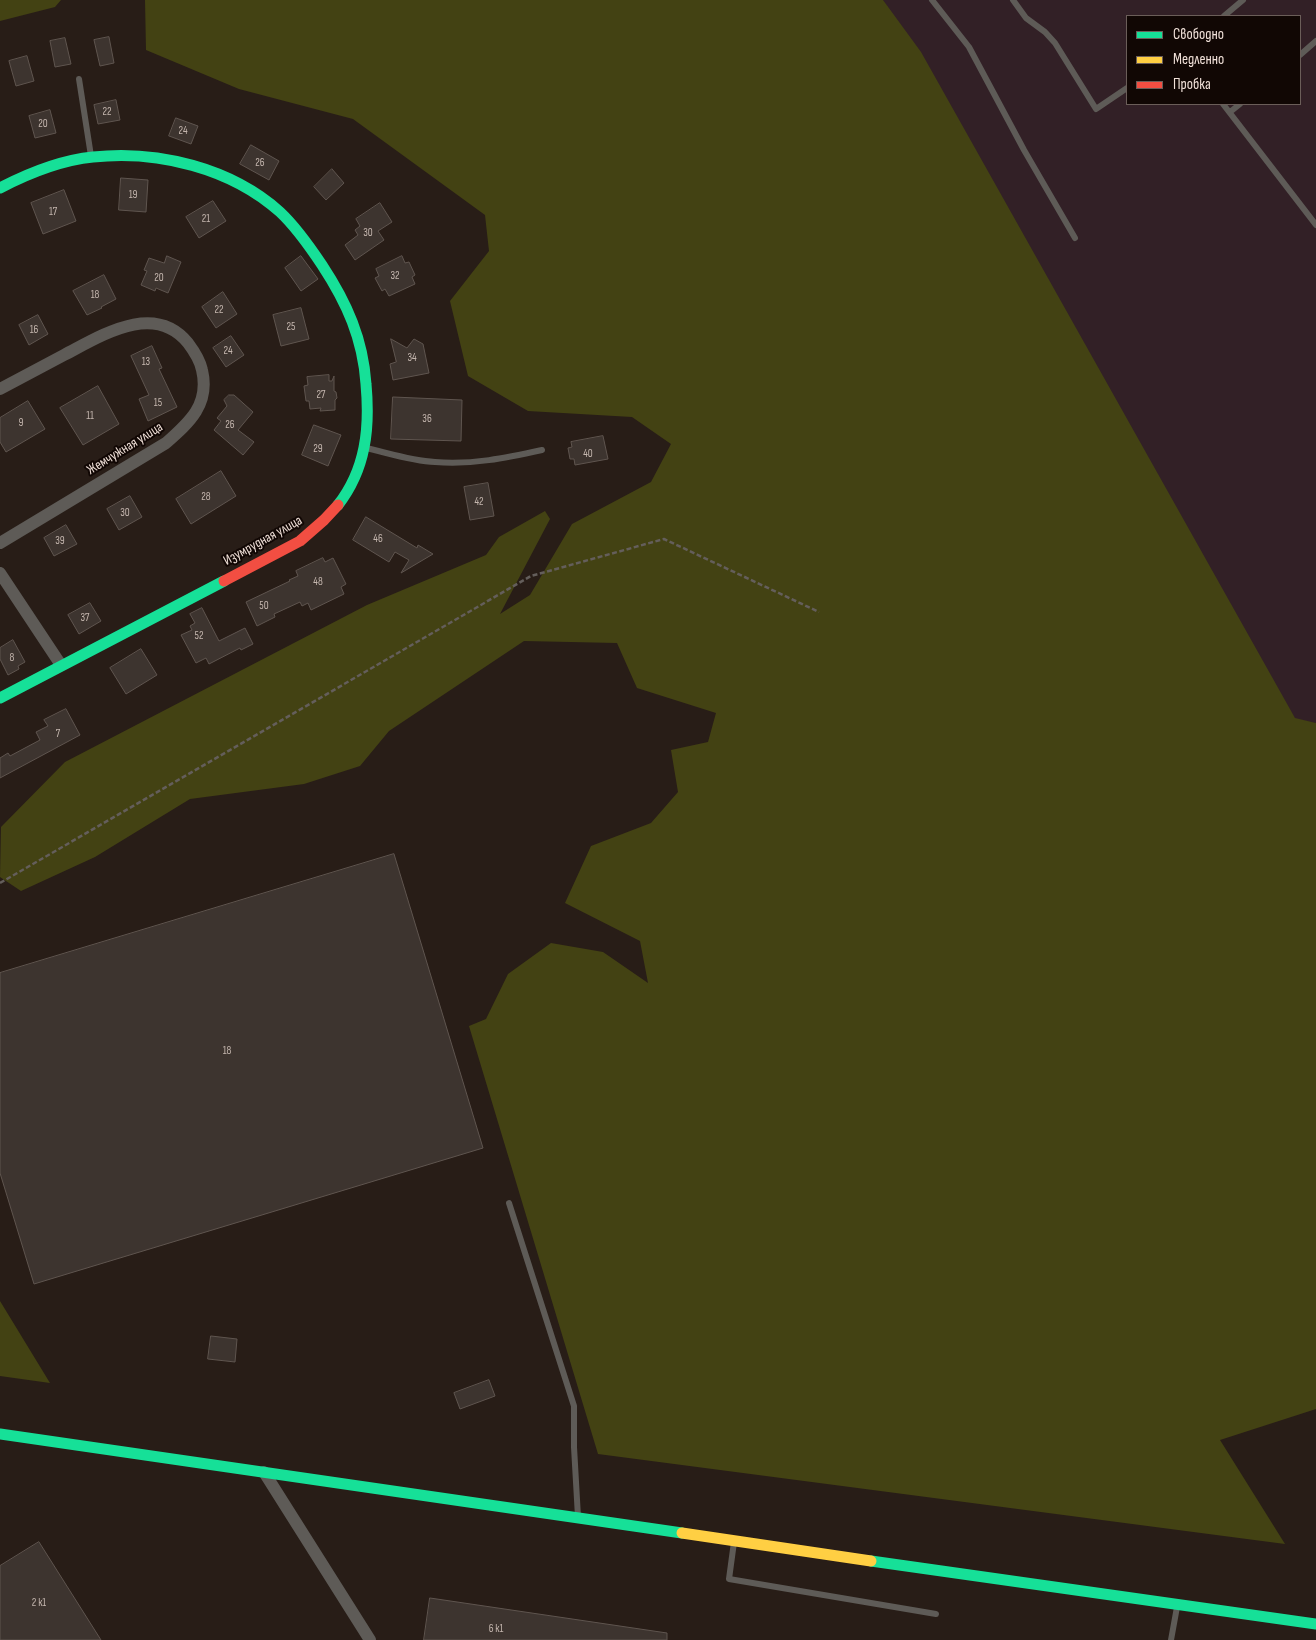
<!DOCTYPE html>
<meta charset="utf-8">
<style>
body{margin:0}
#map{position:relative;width:1316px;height:1640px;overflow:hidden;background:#281d17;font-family:"Sofia Sans Condensed",sans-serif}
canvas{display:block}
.legend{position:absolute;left:1126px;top:15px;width:175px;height:90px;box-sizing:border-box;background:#110704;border:1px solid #6b5e59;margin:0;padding:6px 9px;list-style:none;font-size:15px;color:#f1e1d9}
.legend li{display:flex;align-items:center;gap:10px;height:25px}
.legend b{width:25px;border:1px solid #6b5e59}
</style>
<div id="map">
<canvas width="1316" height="1640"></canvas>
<ul class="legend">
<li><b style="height:6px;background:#16e098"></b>Свободно</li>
<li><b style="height:6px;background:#ffcf43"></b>Медленно</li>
<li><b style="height:6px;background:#f24e42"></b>Пробка</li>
</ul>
</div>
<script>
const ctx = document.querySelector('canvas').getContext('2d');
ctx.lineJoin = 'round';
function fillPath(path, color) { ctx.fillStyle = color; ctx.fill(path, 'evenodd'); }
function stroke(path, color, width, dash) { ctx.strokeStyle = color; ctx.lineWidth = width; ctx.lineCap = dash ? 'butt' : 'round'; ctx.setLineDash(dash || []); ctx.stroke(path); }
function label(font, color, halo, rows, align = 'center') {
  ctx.font = font + ' "Sofia Sans Condensed",sans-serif'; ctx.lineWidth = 4; ctx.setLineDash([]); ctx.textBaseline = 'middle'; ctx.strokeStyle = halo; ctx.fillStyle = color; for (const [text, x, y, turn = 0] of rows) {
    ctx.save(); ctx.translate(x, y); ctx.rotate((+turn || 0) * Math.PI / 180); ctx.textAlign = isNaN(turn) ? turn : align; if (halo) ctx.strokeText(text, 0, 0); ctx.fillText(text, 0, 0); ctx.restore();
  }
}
fillPath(new Path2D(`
 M883,0H1316V723L1295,719ZM1127,16H1300V104H1127Z`), '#322026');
fillPath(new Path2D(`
 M0,0H61L55,7L0,21Z
 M145,0H883L921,52L1295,718L1316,723V1409L1220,1440L1285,1544L598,1454L469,1026L486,1019L508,974L551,943L603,952L648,983L640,941L565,903L591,846L651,823L678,792L671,750L708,742L716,713L637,688L617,643L524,641L389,731L360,766L304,784L190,799L95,857L21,891L0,877L1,827L65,762L367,605L486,555L499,537L545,511L550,519L500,614L530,595L572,524L651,482L671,444L632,417L528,411L468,376L450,301L489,251L485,215L353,119L239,89L146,50Z
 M0,1301L50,1383L0,1376Z`), '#434213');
const building = new Path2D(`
 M109,37L114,63L100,66L94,40Z
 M65,38L71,64L55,67L50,41Z
 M27,56L34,81L16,86L9,61Z
 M116,100L120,120L98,124L94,105Z
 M50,110L56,133L35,138L29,116Z
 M176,118L198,126L191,144L169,136Z
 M251,145L279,161L269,180L240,164Z
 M332,169L344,183L326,200L314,187Z
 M121,178L148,180L146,212L119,210Z
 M64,190L76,221L43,234L31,203Z
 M213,201L226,221L199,238L186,217Z
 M380,203L392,222L378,231L384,240L355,260L345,245L358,235L355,230L360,226L356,219Z
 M167,256L181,262L168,293L156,288L155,291L141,285L147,271L144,270L149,258L164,263Z
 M301,256L318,279L301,291L285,268Z
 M402,256L405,263L409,262L415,275L412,277L415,284L389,296L385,289L382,291L375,278L379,276L376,269Z
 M104,275L116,299L101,307L102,308L87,315L73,291Z
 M223,292L237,314L216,328L202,307Z
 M301,308L309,339L281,346L273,315Z
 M38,315L48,334L29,345L19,325Z
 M231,336L244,355L226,367L213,348Z
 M391,339L407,348L414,339L423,344L429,373L393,380L390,364L396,362Z
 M152,346L162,368L159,369L177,407L148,421L139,399L149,395L131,356Z
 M329,375V381H332L334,376V391L336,392L337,398L335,400V410L320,411L321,408L310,409L309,401H306L304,386L308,385L307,377Z
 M98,386L119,424L83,445L60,408Z
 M229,395H234L253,412L238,430L254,442L243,455L214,430L221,421L217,418L227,406L224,400Z
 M393,397L462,400L461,441L391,439Z
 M28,401L45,429L6,452L0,442V418Z
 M314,425L341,435L328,466L302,455Z
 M603,436L608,459L575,465L574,459H570L568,448L572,447L571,442Z
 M221,471L236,496L191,524L176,499Z
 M488,483L494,516L470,520L464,487Z
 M130,496L142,517L119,530L107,509Z
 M366,517L417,548L418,545L433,554L401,573L409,560L395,552L389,562L353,540Z
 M66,525L77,544L54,556L44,538Z
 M323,558L325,562L333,558L346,584L341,587L344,594L311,610L308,603L302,606L300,602L274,614L275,617L257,626L246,602L290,581L289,580L298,576L296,571Z
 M90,603L101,621L79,634L68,615Z
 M202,608L219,641L245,628L253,644L241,650L240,648L209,664L206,658L196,663L181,635L192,630L190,626L195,623L190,614Z
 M13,640L25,662L18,666L19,669L8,675L0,659V648Z
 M141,649L157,675L126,694L110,668Z
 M66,709L80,735L0,778V758L8,753L10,756L40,740L36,732L48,726L44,720Z
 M394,854L483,1148L34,1284L0,1173V973Z
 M211,1336L237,1339L235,1362L208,1359Z
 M489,1380L495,1396L460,1409L454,1393Z
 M39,1542L101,1640H0V1566Z
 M430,1598L667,1633V1640H424Z`);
fillPath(building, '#3d342f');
stroke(building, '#5f554f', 1);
stroke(new Path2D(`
 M0,883L531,576L664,539L819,612`), '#645e5b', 2.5, [5, 2.5]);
stroke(new Path2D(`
 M932,0L969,47L1024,150L1075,238
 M1013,0L1026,18L1045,32L1055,43L1096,109L1127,88
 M1224,16L1243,0
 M1300,55L1316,41
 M79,79L91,156
 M1223,104L1316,225
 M1230,112L1240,104
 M366,448C388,453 412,461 435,462C472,465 506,458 542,450
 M509,1203L574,1406V1447L578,1517
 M734,1542L729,1579L936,1614
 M1171,1640L1177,1607`), '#5e5b57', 6);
stroke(new Path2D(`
 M0,389C21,378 43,366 64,355C101,336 154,301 188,343C194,351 200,360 202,370C210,404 190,422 166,443L0,543
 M0,573L61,665
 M264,1472L370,1640`), '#5e5b57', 12);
stroke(new Path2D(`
 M0,188C27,174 62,160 93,157C158,150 231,168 280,212C296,227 310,247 322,265C347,303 363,339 366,384C370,428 366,469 338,505
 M0,698L224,581
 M0,1434L682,1533
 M871,1561L1316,1624`), '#16e098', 11);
stroke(new Path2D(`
 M682,1533L871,1561`), '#ffcf43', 11);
stroke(new Path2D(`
 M224,581L300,541L324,520L338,505`), '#f24e42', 11);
label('11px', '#c4b6ae', null, [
 ["22",107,112],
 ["20",43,124],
 ["24",183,131],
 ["26",260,163],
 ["19",133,195],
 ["17",53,212],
 ["21",206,219],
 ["30",368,233],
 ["32",395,276],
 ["20",159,278],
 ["18",95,295],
 ["22",219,310],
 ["25",291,327],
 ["16",34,330],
 ["24",228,351],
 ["34",412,358],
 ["13",146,362],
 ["27",321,395],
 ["15",158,403],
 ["11",90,416],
 ["36",427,419],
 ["9",21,423],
 ["26",230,425],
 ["29",318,449],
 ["40",588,454],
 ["28",206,497],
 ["42",479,502],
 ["30",125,513],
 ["46",378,539],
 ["39",60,541],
 ["48",318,582],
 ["50",264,606],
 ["37",85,618],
 ["52",199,636],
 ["8",12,658],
 ["7",58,734],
 ["18",227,1051],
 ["2 к1",39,1603],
 ["6 к1",496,1629]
]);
label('14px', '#f1e1d9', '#110704', [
 ["Жемчужная улица",125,449,-32],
 ["Изумрудная улица",263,541,-29]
]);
</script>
